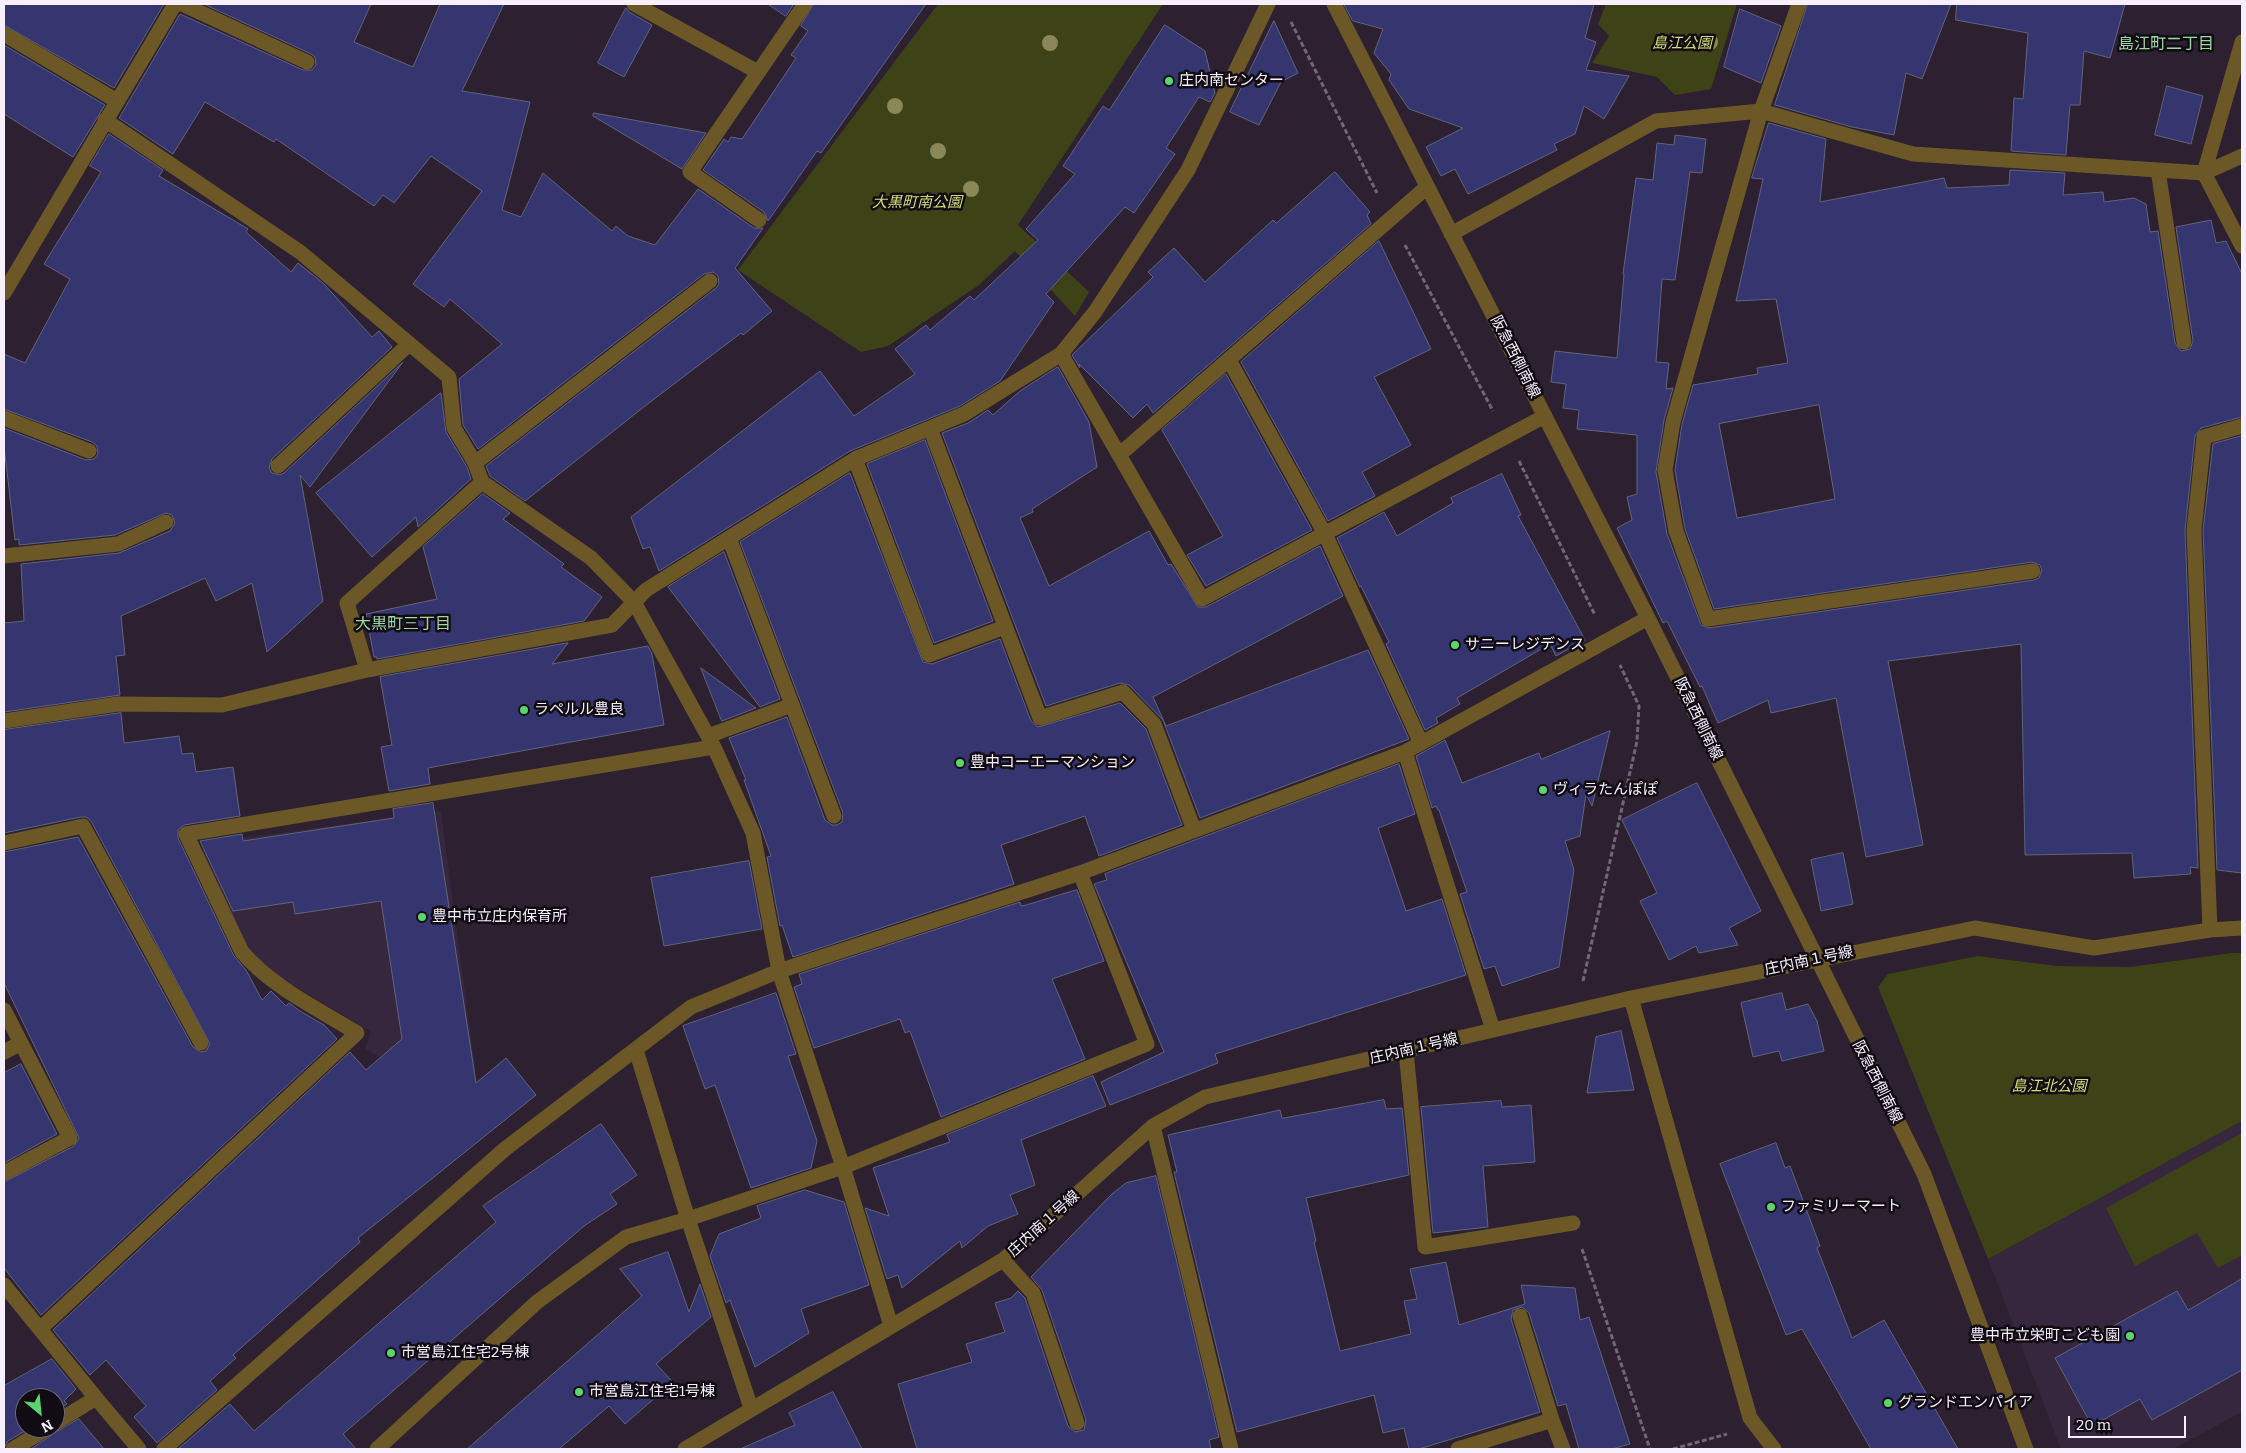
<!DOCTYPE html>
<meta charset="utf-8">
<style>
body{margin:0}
#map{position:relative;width:2246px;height:1453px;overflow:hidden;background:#2c2031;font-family:Bitter,serif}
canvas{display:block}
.frame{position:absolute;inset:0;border:5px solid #f7effb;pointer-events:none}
.north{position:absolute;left:15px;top:1388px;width:50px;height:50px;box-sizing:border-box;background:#110c13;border:1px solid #6d6770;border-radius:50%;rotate:152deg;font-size:14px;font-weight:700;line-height:20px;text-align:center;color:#f7effb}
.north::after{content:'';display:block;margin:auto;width:18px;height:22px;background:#59d56f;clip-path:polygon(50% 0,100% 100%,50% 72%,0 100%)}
.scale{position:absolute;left:2068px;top:1416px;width:118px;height:22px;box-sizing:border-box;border:2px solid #f7effb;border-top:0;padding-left:6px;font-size:15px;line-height:18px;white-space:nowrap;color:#f7effb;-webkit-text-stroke:4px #110c13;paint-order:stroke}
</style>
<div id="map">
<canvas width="2246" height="1453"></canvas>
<div class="frame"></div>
<div class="north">N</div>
<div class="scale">20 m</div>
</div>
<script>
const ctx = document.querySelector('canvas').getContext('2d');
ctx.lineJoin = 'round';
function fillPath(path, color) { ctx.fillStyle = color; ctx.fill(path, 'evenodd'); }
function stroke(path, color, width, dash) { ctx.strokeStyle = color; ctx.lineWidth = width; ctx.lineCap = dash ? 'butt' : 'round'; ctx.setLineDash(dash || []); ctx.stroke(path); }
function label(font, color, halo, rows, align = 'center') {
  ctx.font = font + ' Bitter,"Noto Sans JP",serif'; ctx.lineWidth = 5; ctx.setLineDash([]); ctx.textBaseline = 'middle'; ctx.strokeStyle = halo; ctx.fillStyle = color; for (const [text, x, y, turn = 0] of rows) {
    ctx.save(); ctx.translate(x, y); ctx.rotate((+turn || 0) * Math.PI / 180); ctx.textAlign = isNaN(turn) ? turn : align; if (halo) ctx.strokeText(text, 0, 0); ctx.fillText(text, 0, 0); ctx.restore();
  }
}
fillPath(new Path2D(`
 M441,811L475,1068L437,1086L365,1049L371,1032L267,969L251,954L202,853L206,843Z
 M2242,1121V1412L2173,1449H2061L1988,1259Z`), '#37273e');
fillPath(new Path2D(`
 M938,4H1163L1018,225L1089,292L1075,316L1015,251L979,285L888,346L861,352L738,270Z
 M1606,4H1737L1711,89L1675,95L1657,77L1592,63L1609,36L1598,24Z
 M2232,953H2242V1121L1988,1259L1878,987L1888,974L1978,956L2057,966L2131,967Z
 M2242,1133V1255L2218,1268L2197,1233L2135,1266L2106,1208Z`), '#3e4217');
const building = new Path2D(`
 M4,4H164L114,88L4,25Z
 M204,4H371L354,42L413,67L440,4H504L462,91L530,102L502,210L521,217L543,173L612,231L616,226L628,236L655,245L698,189L754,228H763L735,268L772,311L743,335L741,333L645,406L525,501L490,476L486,466L716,288L719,284L718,276L713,272L704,274L478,449L463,425L459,379L502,344L450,299L444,307L413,284L482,191L431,156L394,203L383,195L374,206L276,139L274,142L205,102L173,154L119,118L180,14L303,70H312L316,65L315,57L311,54Z
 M768,4H794L786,16Z
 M814,4H926L821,153L817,151L768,221L764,212L703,170L724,139L728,142L731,137L742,139L796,58L791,55L808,31L801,26Z
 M1344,4H1594L1585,38L1596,42L1586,70L1629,76L1604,119L1584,106L1575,134L1554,144L1557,150L1468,194L1455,169L1441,176L1426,147L1463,128L1409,109L1389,80L1391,74L1374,53L1383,29L1353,21Z
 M1808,4H1951L1922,79L1906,73L1894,135L1852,127L1775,105Z
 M1957,4H2125L2110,58L2084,51L2080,105H2070L2066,155L2011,151L2014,98L2023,99L2028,33L1956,20Z
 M626,8L629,12L652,25L624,77L598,63Z
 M1740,9L1781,26L1761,83L1724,67Z
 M1274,21L1298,73L1281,82L1259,125L1230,112Z
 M1165,25L1205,51L1215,93L1210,102L1199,97L1166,148L1175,154L1134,213L1125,207L1046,294L1054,302L1000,381L960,406L850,451L659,571L650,547L643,549L631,517L820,371L854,416L915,374L895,349L926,325L930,330L970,296L974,300L1038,240L1026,229L1075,174L1063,166L1103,106L1109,110Z
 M4,45L105,105L73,157L4,114Z
 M2167,86L2203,96L2191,144L2155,135Z
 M594,113L706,133L682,169L593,116Z
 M1769,123L1826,139L1820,202L1944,178L1947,188L2009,185L2010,170L2065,173L2063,195L2103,192L2104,202L2134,198L2146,204L2150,232L2158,231L2175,343L2181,351L2190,349L2193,341L2176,227L2211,220L2216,243L2226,241L2242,274V417L2201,428L2195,436L2185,530L2198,868L2190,867L2191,874L2134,878L2132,853L2025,855L2021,644L1888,661L1923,845L1866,857L1836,698L1771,713L1768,700L1718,723L1702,686L1700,687L1667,621L1663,623L1617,528L1632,520L1627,497L1637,494V435L1577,429L1579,410L1563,408L1566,384L1551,382L1555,351L1617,358L1624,274H1623L1636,178L1653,180L1657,143L1674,145L1675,135L1706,139L1702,173L1690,172L1675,280L1662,279L1656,362L1669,363L1666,389L1673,388L1664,420L1656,472L1667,534L1701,625L1709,628L2034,580L2039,578L2042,570L2040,565L2032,562L1714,609L1685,529L1675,470L1682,424L1693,385L1758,374L1757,368L1788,363L1776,299L1736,301L1763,179L1752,178ZM1819,405L1835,499L1737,518L1719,424Z
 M109,134L163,170L159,176L248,229L246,232L291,272L298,263L323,283L372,337L379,331L392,347L272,459L269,468L272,473L280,475L284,473L403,362L310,487L300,475L323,601L267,652L252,583L216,601L205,578L121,616L125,655L116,656L120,695L4,712V623L24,621L21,564L119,553L170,531L175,523L172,515L166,513L115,535L19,545V539L15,540L4,446V428L86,460L94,459L98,454L97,446L92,442L4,409V354L25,363L70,279L44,264L101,172L90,166Z
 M1335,172L1370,212L1367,215L1371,224L1153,413L1147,404L1133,418L1079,364L1080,368L1072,355L1153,277L1148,272L1174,248L1205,282L1273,220L1276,223Z
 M1379,241L1431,349L1374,377L1411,445L1362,472L1375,496L1328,521L1241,362Z
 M1058,367L1089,422L1097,467L1032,509L1033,512L1020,518L1049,586L1149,531L1168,565L1171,564L1198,607H1206L1320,546L1343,596L1153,697L1166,726L1368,650L1409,739L1200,818L1163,720L1129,685L1120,683L1046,706L942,433L968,423L988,410L993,415L1020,391Z
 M1226,374L1312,530L1206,586L1187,555L1223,536L1162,430Z
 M441,393L446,432L467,467L471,479L418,527L416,517L372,557L316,493Z
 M2242,436V873L2217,870L2203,530L2213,444Z
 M925,440L993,621L934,643L867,464Z
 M850,473L923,662L932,664L1000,639L1031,721L1038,727L1120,703L1146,729L1182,825L1099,856L1085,816L1001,845L1014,884L793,957L782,925L780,926L767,857L771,856L744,780H746L729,738L787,717L825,820L832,825H837L842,822L843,813L740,542Z
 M1502,474L1521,515L1518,516L1585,640L1556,656L1550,644L1457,698L1460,704L1436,718L1438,723L1425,730L1386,644L1389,642L1361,586L1360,587L1337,538L1384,512L1397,536L1453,503L1451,498Z
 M483,494L510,513L503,519L564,564L561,567L602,597L584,621L377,659V657H374L366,614L437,599L423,547Z
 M724,552L780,699L760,707L668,587Z
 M568,643L552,664L648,646L652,654L664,725L428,768L430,784L389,791L381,747L392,745L380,677Z
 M701,668L756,708L722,721Z
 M121,713L124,743L179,736L182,754L193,753L196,772L233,767L240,816L184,825L178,830V838L234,956L246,970L262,1000L271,991L286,1006L289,1003L300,1011L324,1025L337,1039L41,1315L4,1268V1182L74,1146L79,1138L4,983V852L78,837L193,1047L201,1052L206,1051L210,1044L91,821L86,817H81L4,833V730Z
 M1610,731L1592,806L1586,794L1580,836L1565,841L1574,870L1559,967L1502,986L1495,966L1484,969L1460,894L1467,892L1439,810H1438L1436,806L1432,808L1416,756L1445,740L1462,783L1539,753L1541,759Z
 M1399,764L1415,814L1378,828L1406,911L1442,899L1466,975L1215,1054L1218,1063L1110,1105L1101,1082L1164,1052L1094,884L1107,880L1105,874Z
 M1697,783L1761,911L1729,928L1738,945L1699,953L1696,946L1669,960L1640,901L1657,893L1622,820Z
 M433,803L476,1083L506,1058L536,1095L358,1238L360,1242L233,1355L236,1358L210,1381L217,1390L157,1443L134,1417L146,1406L106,1360L90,1375L53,1330L350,1052L366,1070L402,1039L381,901L295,914L293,902L233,911L200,841L242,834L243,841L394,818L393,809Z
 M1843,853L1853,904L1821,911L1811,860Z
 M749,861L762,929L664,946L651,878Z
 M1077,890L1104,961L1052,979L1085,1059L941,1117L910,1031L905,1033L900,1019L814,1048L794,987L802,984L799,974L1020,902L1021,906L1026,905Z
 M776,993L796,1054L788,1056L817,1141L811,1168L751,1188L715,1085L705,1089L683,1026Z
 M1782,993L1786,1010L1808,1004L1817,1021L1824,1051L1782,1061L1779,1051L1753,1057L1741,1003Z
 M1621,1031L1634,1090L1587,1093L1596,1037Z
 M21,1064L57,1134L4,1163V1073Z
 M1093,1076L1106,1106L1021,1140L1035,1185L1010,1195L1018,1214L988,1226L962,1248L960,1241L902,1288L898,1275L887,1279L865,1208L889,1216L873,1168L950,1142L947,1135Z
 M1384,1100L1386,1109L1402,1108L1409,1175L1306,1198L1316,1241L1314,1242L1340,1351L1411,1334L1404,1301L1417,1299L1410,1269L1446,1262L1459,1325L1525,1304L1521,1285L1575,1288L1580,1320L1589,1317L1630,1444L1612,1449H1579L1566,1404L1558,1406L1529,1313L1522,1307L1513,1310L1511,1319L1540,1412L1419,1449H1409L1404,1428L1383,1433L1374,1395L1237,1432L1174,1172H1177L1168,1135L1280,1110L1282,1118Z
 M1501,1101L1502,1107L1531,1105L1535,1162L1483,1166L1488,1227L1433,1233L1421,1107Z
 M601,1124L637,1175L610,1194L617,1204L584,1226L343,1434L356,1449H178L230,1404L254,1431L496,1222L483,1206Z
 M1776,1143L1785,1168L1790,1166L1820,1246L1817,1248L1852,1338L1884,1320L1958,1449H1871L1802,1329L1786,1335L1720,1164Z
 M1156,1176L1219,1437L1209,1440L1211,1449H917L898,1384L972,1362L966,1344L1005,1332L995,1303L1011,1298L1018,1291L1025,1298L1068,1426L1075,1432L1084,1430L1086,1420L1042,1290L1031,1277L1112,1194L1126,1183Z
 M805,1190L844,1202L869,1285L801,1309L809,1333L755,1367L730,1300L726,1303L710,1256L719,1234L761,1218L757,1206Z
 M668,1252L689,1312L700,1284L711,1317L656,1364L673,1382L625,1424L609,1406L559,1449H467L642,1296L620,1269Z
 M2242,1279V1370L2152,1420L2140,1399L2092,1426L2055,1358L2177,1291L2188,1310Z
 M52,1359L76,1389L64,1401L67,1404L55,1412V1398H25V1428H30L8,1441L4,1448V1386Z
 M833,1392L862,1449H740L795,1425L789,1413Z
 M79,1419L104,1449H31L56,1432Z`);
fillPath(building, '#353570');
stroke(building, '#62647b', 1);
stroke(new Path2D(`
 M1291,22L1377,193
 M1405,245L1493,411
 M1519,461L1595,615
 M1583,981L1637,741L1639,706L1620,665
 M1582,1249L1650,1449
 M1673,1449L1727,1434`), '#716776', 3, [5, 2.5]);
stroke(new Path2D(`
 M182,4L307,62
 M634,4L758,72
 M1334,4L1648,618L1924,1174L2026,1449
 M1799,4L1761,111L1673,422L1665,470L1676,531L1708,619L2033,571
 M4,34L117,101
 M2242,42L2204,173L2242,246
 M105,120L300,252L449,377L454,428L475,463L482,482L591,558L634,602L714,747L753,833L779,971L843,1167L891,1326
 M2158,170L2184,342
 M759,220L690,172L805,4
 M1451,234L1656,121L1761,111L1913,154L2204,173L2242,156
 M4,293L175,4
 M1061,354L1202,599L1545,416
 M1229,360L1325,534L1421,743
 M4,418L89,451
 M930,428L1040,718L1123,692L1154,724L1194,830
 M1119,455L1427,187
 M855,459L929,655L1005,627
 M475,463L710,281
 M278,466L409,344
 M729,538L834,816
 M4,556L118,544L166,522
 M367,670L347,603L482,482
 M4,721L118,704L222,705L367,670L612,625L646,590L855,459L964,414L1061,354L1095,312L1188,170L1268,4
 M708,736L792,705
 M1405,752L1493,1030
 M4,843L83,826L201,1043
 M2210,930L2194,530L2204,437L2242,426
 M1631,998L1750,1418L1774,1449
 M4,1010L70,1138L4,1173
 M636,1050L688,1219L751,1408
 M1406,1051L1425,1247L1573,1223
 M4,1052L21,1043
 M1153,1126L1231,1449
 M1003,1260L1033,1293L1077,1423
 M4,1285L96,1398
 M40,1329L357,1033C318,1009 272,987 242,952L186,834L714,747
 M1552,1420L1563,1449
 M55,1423L96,1398L139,1449
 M13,1449L48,1428
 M164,1449L505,1149L691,1007L779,971L1080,873L1405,752L1648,618
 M377,1449L537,1302L626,1237L688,1219L843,1167L1147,1044L1080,873
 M685,1449L1003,1260L1153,1126L1205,1097L1631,998L1975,928L2094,948L2210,930L2242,928
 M1458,1449L1552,1420L1520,1316`), '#6c5827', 15);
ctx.fillStyle = '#898856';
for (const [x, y] of [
 [1710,42],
 [1050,43],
 [895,106],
 [938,151],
 [971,189]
]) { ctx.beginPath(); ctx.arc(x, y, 8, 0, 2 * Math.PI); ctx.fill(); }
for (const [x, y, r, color] of [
 [1169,81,5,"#59d56f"],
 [1455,645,5,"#59d56f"],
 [524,710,5,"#59d56f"],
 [960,763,5,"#59d56f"],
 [1543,790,5,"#59d56f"],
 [422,917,5,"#59d56f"],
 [1771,1207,5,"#59d56f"],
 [2130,1336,5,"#59d56f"],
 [391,1353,5,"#59d56f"],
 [579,1392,5,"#59d56f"],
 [1888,1403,5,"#59d56f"]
]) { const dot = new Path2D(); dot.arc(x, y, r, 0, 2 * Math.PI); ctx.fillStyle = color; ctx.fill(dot); stroke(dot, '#110c13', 2); }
label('italic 15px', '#d5de75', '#110c13', [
 ["島江公園",1682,44],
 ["大黒町南公園",917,203],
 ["島江北公園",2049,1087]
]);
label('15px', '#f7effb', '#110c13', [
 ["庄内南センター",1179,81],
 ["サニーレジデンス",1465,645],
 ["ラペルル豊良",534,710],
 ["豊中コーエーマンション",970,763],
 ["ヴィラたんぽぽ",1553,790],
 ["豊中市立庄内保育所",432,917],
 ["ファミリーマート",1781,1207],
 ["豊中市立栄町こども園",2120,1336,"right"],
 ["市営島江住宅2号棟",401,1353],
 ["市営島江住宅1号棟",589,1392],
 ["グランドエンパイア",1898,1403]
], 'left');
label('15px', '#f7effb', '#110c13', [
 ["阪急西側南線",1515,357,63],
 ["阪急西側南線",1698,719,64],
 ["庄内南１号線",1809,961,-12],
 ["庄内南１号線",1414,1049,-13],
 ["阪急西側南線",1877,1082,63],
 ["庄内南１号線",1044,1224,-42]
]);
label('16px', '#9bd9a1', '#110c13', [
 ["島江町二丁目",2166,45],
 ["大黒町三丁目",403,625]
]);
</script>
